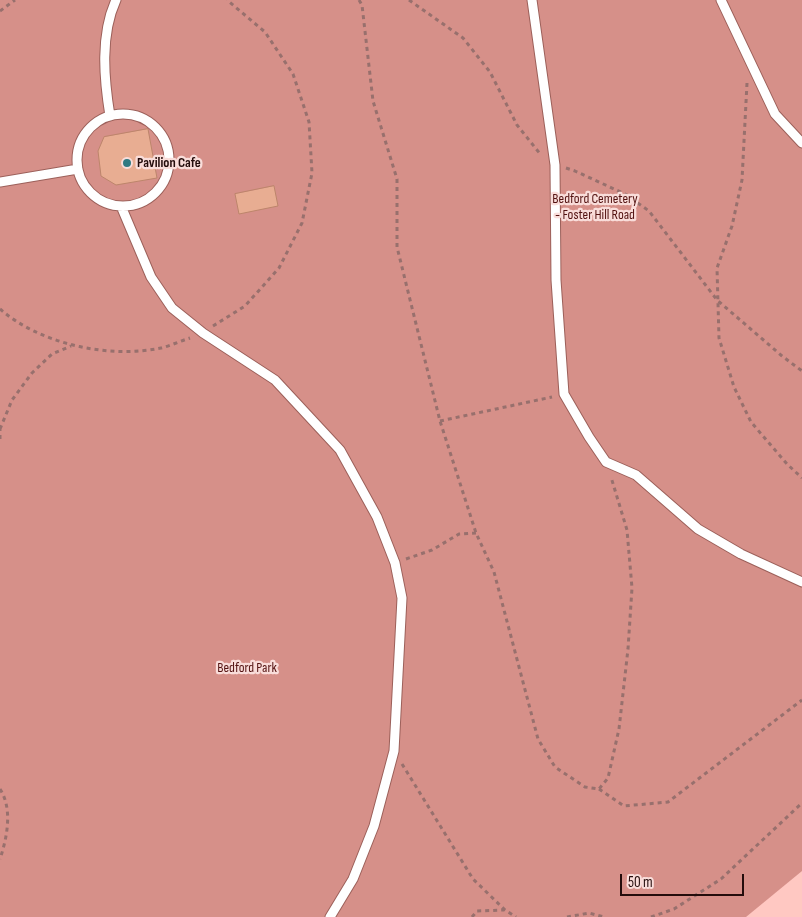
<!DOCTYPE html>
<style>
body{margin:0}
#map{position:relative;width:802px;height:917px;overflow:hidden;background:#ffc8c2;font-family:"Sofia Sans Condensed",sans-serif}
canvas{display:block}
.scale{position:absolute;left:620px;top:874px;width:124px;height:22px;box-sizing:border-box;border:2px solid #240d0c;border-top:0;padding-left:6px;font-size:15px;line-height:18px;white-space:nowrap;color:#240d0c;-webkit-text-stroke:4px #f9ddda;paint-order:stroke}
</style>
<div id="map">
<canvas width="802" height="917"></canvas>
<div class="scale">50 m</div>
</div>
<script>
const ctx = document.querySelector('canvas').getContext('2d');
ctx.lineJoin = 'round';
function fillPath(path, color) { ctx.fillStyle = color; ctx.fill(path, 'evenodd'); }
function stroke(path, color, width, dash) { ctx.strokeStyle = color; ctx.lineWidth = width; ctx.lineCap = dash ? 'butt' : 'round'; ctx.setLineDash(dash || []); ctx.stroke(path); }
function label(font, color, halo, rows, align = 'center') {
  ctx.font = font + ' "Sofia Sans Condensed",sans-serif'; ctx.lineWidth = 4.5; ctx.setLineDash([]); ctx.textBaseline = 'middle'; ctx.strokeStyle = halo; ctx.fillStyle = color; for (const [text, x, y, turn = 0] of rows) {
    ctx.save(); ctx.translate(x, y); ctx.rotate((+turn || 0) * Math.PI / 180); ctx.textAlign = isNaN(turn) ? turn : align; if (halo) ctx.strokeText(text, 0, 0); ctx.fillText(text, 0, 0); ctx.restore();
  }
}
fillPath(new Path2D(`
 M0,0H802V871L746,917H0Z`), '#d69089');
const building = new Path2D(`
 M148,129L157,178L116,185L101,176L98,151L104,137Z
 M274,186L278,206L239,214L235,194Z`);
fillPath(building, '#e8ad92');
stroke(building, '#bd856b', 1);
const lane = new Path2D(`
 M532,0L555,165L556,280L564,394L589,437L606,462L636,475L698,529L741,554L802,582
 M721,0L775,114L802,143
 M77 160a46 46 0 1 1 92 0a46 46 0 1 1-92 0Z
 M110,116C104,79 100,35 116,0
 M0,182L78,169
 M121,206L151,277L172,308L203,333L275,380L340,450L377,517L395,563L402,598L394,751L374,826L353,879L330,917`);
stroke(lane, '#9c605a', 11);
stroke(new Path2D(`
 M359,0L362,5L373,101L397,179V247L440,421L476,533L494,572L538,739L555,767L585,787L599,789L608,778L619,729L628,649L632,588L627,530L611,477
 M409,0L463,38L490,72L517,125L541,155
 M0,11L15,0
 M747,83L742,180L732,226L717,268L719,338L734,387L751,422L787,464L802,478
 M566,168L575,171L625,194L649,211L717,300L782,356L802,371
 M0,309C40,344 109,359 161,348C170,346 180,341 190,338
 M213,326L245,306L279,268L302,223L312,173L309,122L293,74L265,32L227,0
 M440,421L552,397
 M0,429L12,400L32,373L52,354L71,346
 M0,439V427
 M406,559L432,550L459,534L476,533
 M402,764L473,879L505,910L516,917
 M0,789C13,809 7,838 0,859
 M599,789L624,806L668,802L802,700
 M472,917L477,911L504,910
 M567,917L589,913L604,917
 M651,917L674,909L721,879L802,803`), '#98706d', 3, [4, 4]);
stroke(lane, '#fff', 9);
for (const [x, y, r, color] of [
 [127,163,5,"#317a82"]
]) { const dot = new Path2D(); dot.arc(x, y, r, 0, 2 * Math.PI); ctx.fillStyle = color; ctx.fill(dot); stroke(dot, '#f9ddda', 2); }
label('bold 14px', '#240d0c', '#f9ddda', [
 ["Pavilion Cafe",137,163]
], 'left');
label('14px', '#521110', '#f9ddda', [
 ["Bedford Cemetery",595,199],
 ["- Foster Hill Road",595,215],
 ["Bedford Park",247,668]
]);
</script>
